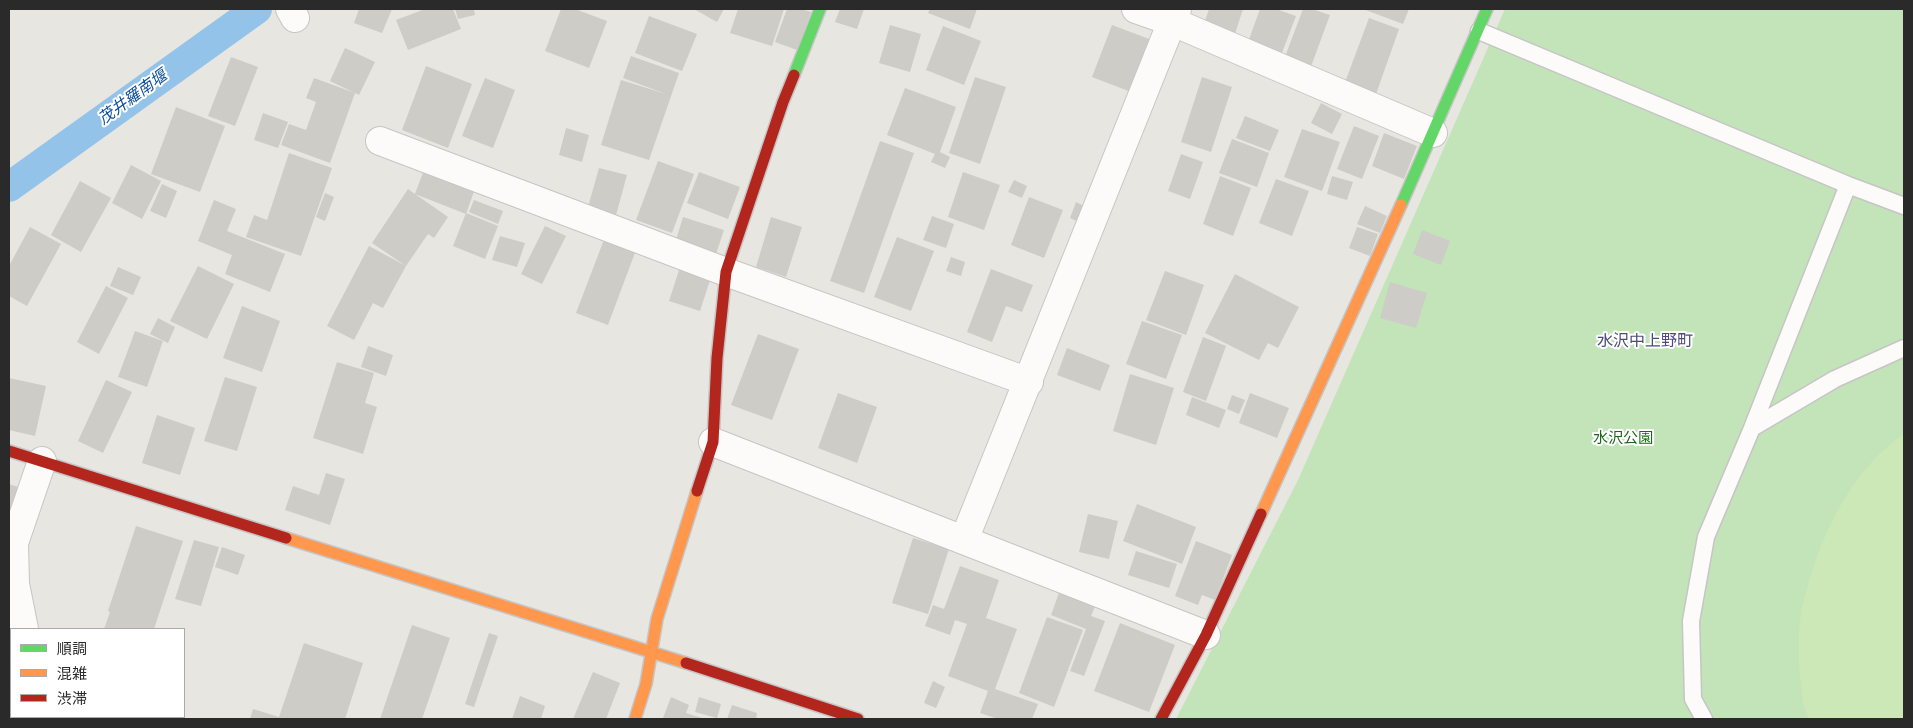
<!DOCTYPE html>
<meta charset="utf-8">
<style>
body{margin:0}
#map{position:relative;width:1913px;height:728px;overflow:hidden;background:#e8e6e0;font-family:"Varela Round","Noto Sans JP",sans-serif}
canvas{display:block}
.frame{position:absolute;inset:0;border:10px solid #2a2a2a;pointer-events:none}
.legend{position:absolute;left:10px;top:628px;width:175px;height:90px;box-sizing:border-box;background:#fff;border:1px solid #aaa;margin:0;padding:6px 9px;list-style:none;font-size:15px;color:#2a2a2a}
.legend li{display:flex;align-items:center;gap:10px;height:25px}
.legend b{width:25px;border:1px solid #aaa}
</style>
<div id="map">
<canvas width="1913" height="728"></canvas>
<div class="frame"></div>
<ul class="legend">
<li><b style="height:6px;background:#63d668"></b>順調</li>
<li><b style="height:6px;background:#ff974d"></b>混雑</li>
<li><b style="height:6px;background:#b3261e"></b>渋滞</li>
</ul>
</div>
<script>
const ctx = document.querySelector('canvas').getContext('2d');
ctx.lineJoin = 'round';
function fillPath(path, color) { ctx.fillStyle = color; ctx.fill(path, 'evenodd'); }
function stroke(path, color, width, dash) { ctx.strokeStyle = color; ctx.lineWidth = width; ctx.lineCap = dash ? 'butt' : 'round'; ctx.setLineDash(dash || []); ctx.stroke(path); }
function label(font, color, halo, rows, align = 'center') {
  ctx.font = font + ' "Varela Round","Noto Sans JP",sans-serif'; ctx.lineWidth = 4; ctx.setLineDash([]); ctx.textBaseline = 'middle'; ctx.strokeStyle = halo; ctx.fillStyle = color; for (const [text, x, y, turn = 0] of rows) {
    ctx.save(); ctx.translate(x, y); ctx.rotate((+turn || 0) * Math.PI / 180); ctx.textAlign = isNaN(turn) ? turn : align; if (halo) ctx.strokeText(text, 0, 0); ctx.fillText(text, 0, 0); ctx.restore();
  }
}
fillPath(new Path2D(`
 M1505,9H1904V719H1176L1298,480Z`), '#c3e4b9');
fillPath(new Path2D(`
 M1904,434V719H1809C1803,707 1802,695 1801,682C1798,660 1798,637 1801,614C1802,604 1806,594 1808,585C1824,528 1854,468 1904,434Z`), '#cce8b7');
stroke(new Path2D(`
 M9,187L257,9`), '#94c3e9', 30);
fillPath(new Path2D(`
 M359,9H392L382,33L354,23Z
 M425,9H453L461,29L408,50L396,20Z
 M455,9H474L475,15L458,19Z
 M561,9H575L607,21L589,68L545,51Z
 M694,9H724L717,22Z
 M738,9H784L772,46L730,33Z
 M787,9H801L811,12L797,50L775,42Z
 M840,9H864L857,29L835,22Z
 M930,9H977L970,29L928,13Z
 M1209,9H1243L1232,43L1201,33Z
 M1260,9H1276L1296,16L1280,58L1247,45Z
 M1303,9H1312L1330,15L1309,72L1283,62Z
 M1363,9H1409L1403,24Z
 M649,16L697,34L682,71L635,53Z
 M1369,18L1399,29L1375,97L1344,85Z
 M890,25L921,34L910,72L879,63Z
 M1112,25L1152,40L1131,92L1092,77Z
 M943,26L981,41L964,85L926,70Z
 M345,48L375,62L359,95L330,81Z
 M631,56L679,73L649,160L601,145L621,80L666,94L623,78Z
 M231,57L258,67L235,126L208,116Z
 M426,66L472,84L448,148L402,130Z
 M975,77L1006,87L980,164L949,153Z
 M1202,77L1232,87L1211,152L1181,142Z
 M314,78L355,93L330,163L281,145L289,124L306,130L316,102L306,98Z
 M485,78L515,90L493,148L462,136Z
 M905,88L956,107L940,152L950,157L945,168L931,162L935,154L887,135Z
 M1321,103L1342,114L1332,134L1311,123Z
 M176,107L225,126L200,192L151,174Z
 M263,113L288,122L278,148L254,140Z
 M1245,116L1279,130L1270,151L1236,138Z
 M1354,126L1379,136L1362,179L1337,169Z
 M566,128L589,135L582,162L559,155Z
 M1302,129L1340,142L1322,191L1284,177Z
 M1384,133L1417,146L1404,179L1372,166Z
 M1232,139L1269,153L1257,187L1219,173Z
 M880,141L914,153L864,293L830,281Z
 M289,153L332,168L301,256L246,237L254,215L267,220Z
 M1181,154L1203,162L1190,199L1168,191Z
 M658,161L694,174L672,233L636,220Z
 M131,165L161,181L142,219L112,203Z
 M425,167L476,186L466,214L415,194L448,217L434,238L428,234L406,266L372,243L408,189L415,194Z
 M599,168L627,175L616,215L588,207Z
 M699,172L740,187L728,219L687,203Z
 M963,172L1000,185L984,230L948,217Z
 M1220,176L1251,188L1233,236L1203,224Z
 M1332,176L1353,182L1347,200L1327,194Z
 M1276,179L1309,191L1292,236L1259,223Z
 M1014,180L1027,186L1022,198L1008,192Z
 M80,181L111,198L81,252L51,235Z
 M162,184L177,191L166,218L150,211Z
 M325,193L334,197L325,221L316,217Z
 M1029,197L1063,210L1044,258L1011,245Z
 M214,200L236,209L227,231L285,254L270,292L225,274L232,255L198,241Z
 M474,200L503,211L498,224L469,212Z
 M1076,202L1088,208L1081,223L1070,218Z
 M1365,206L1387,216L1380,233L1357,224Z
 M466,213L498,226L485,259L453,246Z
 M932,216L954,224L946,248L923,240Z
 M683,217L724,230L716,254L676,240Z
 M771,217L802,227L786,277L756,267Z
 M545,226L566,236L542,284L521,274Z
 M30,227L61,244L27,306L9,296V266Z
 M1357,227L1378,234L1370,256L1349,248Z
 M1422,230L1450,241L1441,265L1413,254Z
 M500,236L525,243L517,267L492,260Z
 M605,237L636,250L608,325L576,313Z
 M897,237L934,251L911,311L874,297Z
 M369,246L406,266L383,308L373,303L354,340L327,326Z
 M951,257L965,262L961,276L946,271Z
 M198,266L234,284L207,339L170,321Z
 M118,267L141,277L133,295L110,286Z
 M680,267L711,277L700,311L669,301Z
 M991,269L1033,285L1022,312L1006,306L992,342L967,332Z
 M1165,271L1204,285L1186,335L1146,320Z
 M1235,274L1299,307L1278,348L1268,343L1259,360L1205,333Z
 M1390,282L1427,293L1416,328L1380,318Z
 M106,286L128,298L99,354L77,342Z
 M242,306L280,321L262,372L223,358Z
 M158,318L175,327L168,343L150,334Z
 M1142,321L1182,335L1166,379L1126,364Z
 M135,331L163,341L147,387L118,377Z
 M758,334L799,349L772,420L731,405Z
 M1203,337L1226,346L1206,401L1183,392Z
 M368,346L393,355L386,376L361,367Z
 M1067,348L1110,365L1100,391L1057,375Z
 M337,362L374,373L365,403L377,407L363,454L313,438Z
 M1130,374L1174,388L1156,445L1113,431Z
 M225,377L257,387L237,451L204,441Z
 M9,378L46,386L35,436L9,430Z
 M106,380L132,392L103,453L78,441Z
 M838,393L877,407L857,463L818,448Z
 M1250,393L1289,408L1277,438L1239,423Z
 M1232,395L1245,400L1239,414L1227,409Z
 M1192,397L1226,410L1219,428L1186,415Z
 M157,415L195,428L180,475L142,463Z
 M326,473L345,479L330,525L285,510L293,486L319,495Z
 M9,484L21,488L13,513L9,512Z
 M1137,504L1196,527L1182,564L1123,541Z
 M1088,514L1118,521L1109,559L1079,552Z
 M136,526L183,541L154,629H104L110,612L108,611Z
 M913,538L949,549L928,614L892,603Z
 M194,540L219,547L201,606L175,599Z
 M1196,541L1232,555L1215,600L1202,595L1198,605L1175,596Z
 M222,547L245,555L238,575L215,567Z
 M1136,551L1177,564L1169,588L1128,575Z
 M960,566L999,580L986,618L1017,629L995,689L1038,704L1032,719H998L980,713L988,691L948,676L967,624L955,620L950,635L925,626L933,605L944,609Z
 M1060,590L1096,604L1091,616L1105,621L1084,676L1070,671L1086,629L1051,615Z
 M1047,617L1083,630L1054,707L1019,693Z
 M1120,623L1175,645L1149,712L1094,691Z
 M412,625L450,638L422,719H380Z
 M9,632L11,641V667H9Z
 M489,633L498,636L474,707L465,704Z
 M304,643L363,663L345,719H250L253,709L279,717Z
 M593,672L620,683L606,719H573Z
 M933,681L945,687L936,708L924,703Z
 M520,696L545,706L541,719H512Z
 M671,697L689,705L686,713L705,719L663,718Z
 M699,697L721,704L717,718L695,712Z
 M732,705L757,713L756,719H727Z
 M135,717H166L165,719H135Z`), '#cdccc7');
const lane = new Path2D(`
 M1479,31L1848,185L1904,206
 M1752,428L1835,379L1904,348
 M1704,719L1693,699L1691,621L1706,537L1752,428L1848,185`);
const street = new Path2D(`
 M290,9L295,18
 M1136,9L1173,22L1433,133
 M380,141L726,272L1029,382
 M713,442L1206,635
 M964,540L1177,9
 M24,629L15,584L14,543L42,461
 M58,717L59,719`);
const fast = new Path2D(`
 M794,75L820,9
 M1401,205L1487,9`);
const slow = new Path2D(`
 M1261,514L1401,205
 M286,538L686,663
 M635,719L646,684L657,619L697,491`);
const jam = new Path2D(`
 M9,451L286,538
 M697,491L713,442L717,358L726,272L783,102L794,75
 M686,663L858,719
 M1161,719L1206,635L1261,514`);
stroke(lane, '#c6c5c5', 19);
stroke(street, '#c6c5c5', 30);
stroke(fast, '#c6c5c5', 14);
stroke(slow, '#c6c5c5', 14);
stroke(jam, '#c6c5c5', 14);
stroke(lane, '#fcfbfa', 16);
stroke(street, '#fcfbfa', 28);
stroke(fast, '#63d668', 11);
stroke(slow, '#ff974d', 11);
stroke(jam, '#b3261e', 11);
label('15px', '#1c671b', '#fff', [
 ["水沢公園",1623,439]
]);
label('italic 16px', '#0f4f9a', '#fff', [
 ["茂井羅南堰",133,98,-36]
]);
label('16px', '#4c4b7b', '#fff', [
 ["水沢中上野町",1645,342]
]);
</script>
